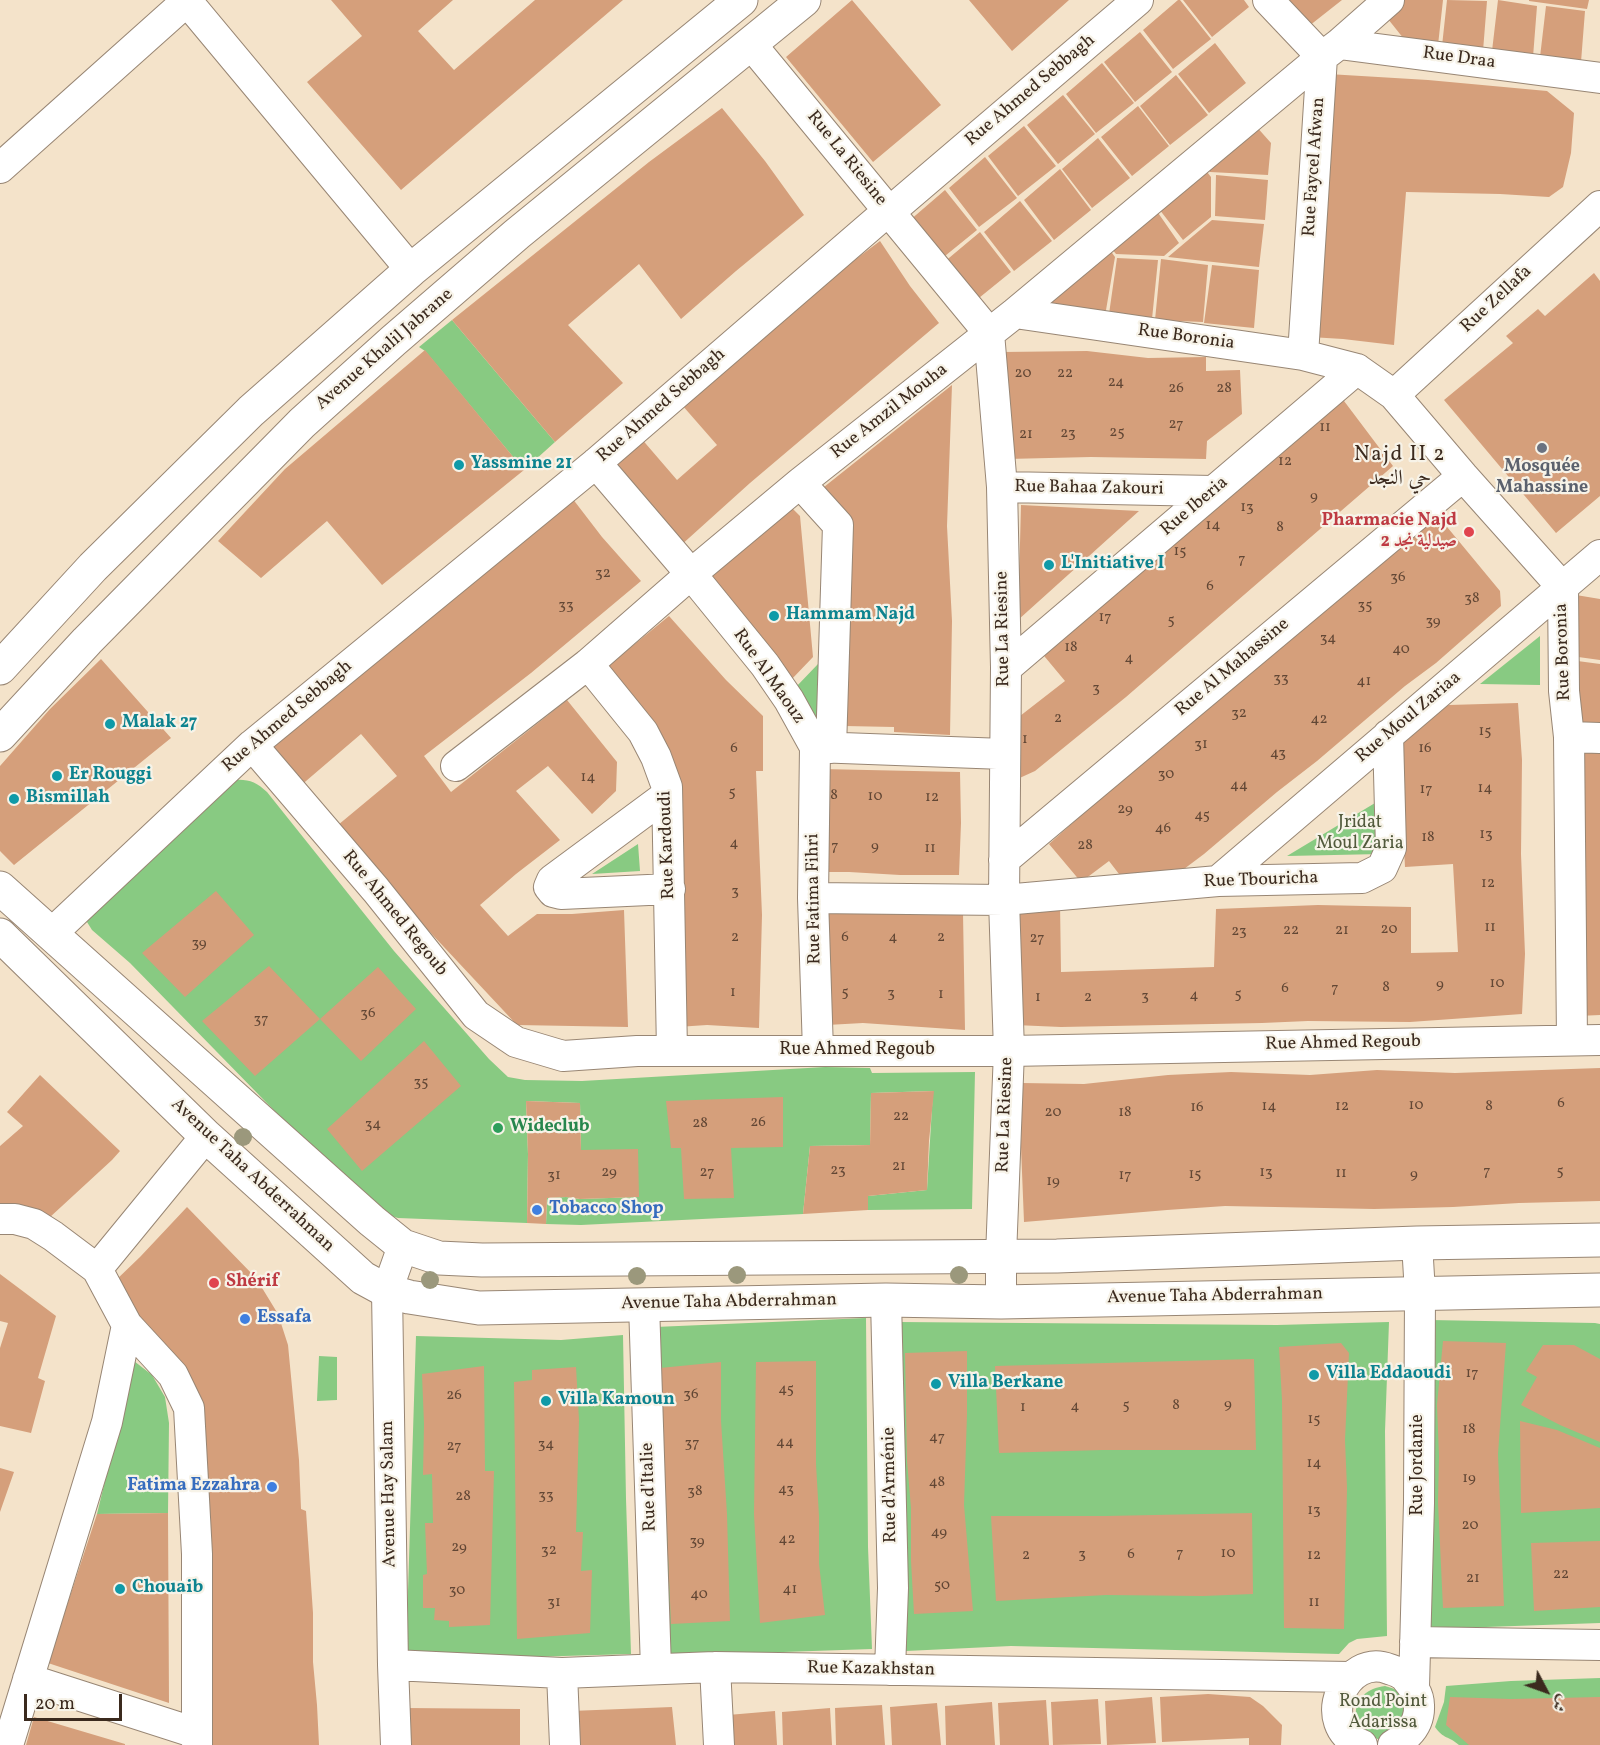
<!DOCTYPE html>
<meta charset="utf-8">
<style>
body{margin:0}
#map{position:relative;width:1600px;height:1745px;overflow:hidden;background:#f4e3ca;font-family:Vollkorn,Amiri,serif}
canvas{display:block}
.north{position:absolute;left:1516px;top:1661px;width:60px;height:60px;-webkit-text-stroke:4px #f7f3e8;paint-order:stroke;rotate:131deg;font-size:16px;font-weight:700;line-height:24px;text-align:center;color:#3b2a1e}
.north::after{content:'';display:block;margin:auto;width:21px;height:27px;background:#3b2a1e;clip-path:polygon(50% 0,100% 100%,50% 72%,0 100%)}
.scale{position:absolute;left:24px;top:1694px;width:98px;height:27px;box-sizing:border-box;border:3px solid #3b2a1e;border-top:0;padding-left:8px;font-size:18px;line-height:21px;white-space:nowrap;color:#3b2a1e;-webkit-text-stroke:4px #f7f3e8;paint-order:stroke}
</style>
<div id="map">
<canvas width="1600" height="1745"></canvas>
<div class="north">ش</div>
<div class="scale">20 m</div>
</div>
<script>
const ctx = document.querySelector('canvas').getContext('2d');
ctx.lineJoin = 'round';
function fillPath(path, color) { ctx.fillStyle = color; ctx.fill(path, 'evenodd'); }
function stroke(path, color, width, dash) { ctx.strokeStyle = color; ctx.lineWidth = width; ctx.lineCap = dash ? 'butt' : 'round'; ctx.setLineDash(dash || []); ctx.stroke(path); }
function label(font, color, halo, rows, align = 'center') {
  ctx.font = font + ' Vollkorn,Amiri,serif'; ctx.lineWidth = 4.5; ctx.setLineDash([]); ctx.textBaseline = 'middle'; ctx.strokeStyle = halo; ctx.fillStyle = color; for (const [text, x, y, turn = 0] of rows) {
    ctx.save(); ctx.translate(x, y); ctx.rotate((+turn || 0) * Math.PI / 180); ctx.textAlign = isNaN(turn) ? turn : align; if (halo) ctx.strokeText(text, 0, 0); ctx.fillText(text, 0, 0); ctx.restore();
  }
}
fillPath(new Path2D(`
 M452,320L555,442L524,470L425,351L419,347Z
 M1540,636V685L1480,684Z
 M818,664L820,736L795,688Z
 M234,780C249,779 256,782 267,792L394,951L489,1059L508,1077L525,1080L582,1081L825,1067L870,1068L872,1073L975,1072L972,1209L868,1210V1196L927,1190L933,1091L871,1093L870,1145L810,1146L803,1214L581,1225L546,1224L547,1198L566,1197L580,1199L638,1197V1150H581L580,1103L526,1101L528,1154L527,1223L398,1218L382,1213L301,1138L130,963L92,930L87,922L88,914Z
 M1375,803L1381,854L1287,856Z
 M638,844L640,871L592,874Z
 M866,1318L868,1547L872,1649L665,1656L655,1327Z
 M1430,1320L1595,1323L1600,1324V1623L1429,1629Z
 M899,1322L1277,1325L1389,1322L1385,1431L1387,1636L1357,1639L1349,1643L1339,1654L1011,1646L906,1651L902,1403Z
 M623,1335L626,1499L631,1654L530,1657L406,1655L416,1336L561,1340Z
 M319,1356L337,1357V1400L317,1401Z
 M134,1361L152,1375L165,1397L169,1423L168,1513L97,1514Z
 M1600,1678V1745H1459C1449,1736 1443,1739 1435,1727L1444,1702L1446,1686L1511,1681Z
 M1385,1686C1408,1692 1406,1700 1410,1721L1381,1740C1345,1729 1349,1690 1385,1686Z`), '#88ca82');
fillPath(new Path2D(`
 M331,0H453L418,31L454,70L535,0H623L401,190L307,82L362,36Z
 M852,0L941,105L873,162L786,57Z
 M969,0H1069L1012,51Z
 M1178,0H1180L1211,39L1173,69L1143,30Z
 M1183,0H1244L1249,7L1212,37Z
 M1289,0H1342L1309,26Z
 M1401,0H1443L1438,45L1408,44L1384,14Z
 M1447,0L1487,1L1483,51L1442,46Z
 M1498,0L1537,6L1533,57L1492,51Z
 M1529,0H1589L1587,9L1529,1Z
 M1546,6L1585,11L1581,62L1540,57Z
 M1140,32L1172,72L1135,102L1104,62Z
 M1215,43L1246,83L1209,113L1178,74Z
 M1102,63L1134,103L1096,133L1066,94Z
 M1328,74L1428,80L1547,91L1574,113L1571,153L1563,187L1549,197L1500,194L1406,192L1394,345L1343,339L1310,337Z
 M1176,75L1208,115L1170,145L1140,106Z
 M1063,95L1095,134L1058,164L1027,125Z
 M1138,106L1169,146L1132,176L1101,137Z
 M722,108L765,161L804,215L736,271L681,319L639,264L568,325L623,383L555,442L452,320L649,162Z
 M1255,125L1271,143L1268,175L1210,172L1205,165Z
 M1024,126L1056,166L1018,196L988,156Z
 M1098,138L1130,178L1092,208L1062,169Z
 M985,157L1017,198L979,227L949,188Z
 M1203,167L1211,177V217L1183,240L1156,205Z
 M1060,169L1091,210L1054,240L1024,200Z
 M1216,175L1268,180L1265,220L1215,216Z
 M945,190L977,230L940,260L909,221Z
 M1020,201L1052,241L1014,271L984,232Z
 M1154,207L1179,243L1164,256L1116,254L1108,244Z
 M1212,220L1264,224L1259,267L1168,257Z
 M980,232L1011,272L974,302L943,263Z
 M880,241L910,286L939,323L750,483L679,547L607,466L640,437L677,480L717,445L682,405L828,280Z
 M1107,246L1115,257L1105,316L1055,309L1045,297Z
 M1117,258L1158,260L1152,319L1109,314Z
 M1161,259L1208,265L1203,322L1155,320Z
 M1212,265L1259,270L1254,328L1204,323Z
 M1594,273L1600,281V496L1556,533L1444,400L1513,343L1506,336L1538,309L1545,316Z
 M425,350L524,470L382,585L327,521L261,578L218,541L285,469Z
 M1087,351L1148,358L1206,357V371L1240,370L1242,414L1207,441L1206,459L1091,457L1007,459L1003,352Z
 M952,385L947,526L952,621L950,735L894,732V727L845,726L852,571L851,517L824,487Z
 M1338,393L1393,466L1126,697L1035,771L1013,781L1011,723L1065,681L1040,651Z
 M569,494L602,537L641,581L531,673L424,756L451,792L567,700L617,762L616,791L592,814L548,766L516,791L560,840L516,874L480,905L508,936L537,914H572L624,910L628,1027L517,1025L399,899L338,825L397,776L361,734L299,787L264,745Z
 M1021,505L1139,511L1018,620Z
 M790,506L800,516L813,657L790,681L708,574Z
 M1438,516L1500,591L1501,606L1436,663L1405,686L1317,761L1277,792L1204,854L1180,872L1119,874L1109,861L1081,882L1049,844L1086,811Z
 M1570,594L1600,599V660L1571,656Z
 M669,616L726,680L763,716V771H756L762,915L759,1028L707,1025L677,1027V818L603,670Z
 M101,659L171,738L14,865L0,851V766L50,709Z
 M1570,660L1600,664V725L1573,722Z
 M1518,703L1522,760L1521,854L1525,954L1522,1014L1410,1022L1308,1021L1262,1023L1061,1027L1015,1025L1011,908L1060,903L1061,972L1214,967L1216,909L1318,905L1411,907V953L1458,952L1453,864L1405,867L1398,738L1428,711L1449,705Z
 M1576,748L1600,749V1015L1578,1016Z
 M821,769L960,772L961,823L959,875H900L849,872H821Z
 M216,891L254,935L185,997L142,953Z
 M823,912L963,913L965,1030L863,1023L827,1025Z
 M269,966L320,1019L255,1076L202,1021Z
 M378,967L416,1009L361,1061L320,1019Z
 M424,1041L461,1086L362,1171L327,1129Z
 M1600,1068V1201L1519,1203L1453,1207L1374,1209L1225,1206L1167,1210L1024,1222L1021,1147L1022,1083L1084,1084L1168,1075L1231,1072L1310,1075L1377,1070L1455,1073Z
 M40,1075L120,1151L112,1160L49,1218L0,1203V1146L23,1126L7,1112Z
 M934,1091L929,1141L927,1190L868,1196V1210L803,1214L810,1146L870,1145L871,1093Z
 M783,1097V1147L731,1148L734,1198L684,1199L681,1148H671L666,1101Z
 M526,1101L580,1103L581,1150L638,1149L639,1197L580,1199L566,1197L547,1198L546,1224L527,1223L528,1154Z
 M187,1207L256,1278L278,1314L288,1345L299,1460L301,1509L306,1511L313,1613V1662L317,1705L319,1745H205L196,1400L137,1324L114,1282L140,1257Z
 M0,1274L56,1316L38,1378L45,1381L31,1433L0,1426V1348L8,1323L0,1321Z
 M1443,1341L1506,1343L1498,1454L1504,1606L1443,1608L1438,1502L1439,1456L1437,1405Z
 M1341,1343L1349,1353L1345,1440L1347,1488L1344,1629L1284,1628L1282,1400L1279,1347Z
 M1543,1345H1574L1600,1359V1442L1560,1425L1521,1405L1537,1377L1526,1371Z
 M967,1351V1414L964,1505L973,1611L914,1614L911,1561V1508L907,1461L905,1353Z
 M1254,1359L1256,1450H1102L999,1453L995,1366Z
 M816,1361V1464L819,1516V1564L825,1615L760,1623L754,1514L756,1362Z
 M721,1362V1421L727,1514L730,1621L671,1624L660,1368Z
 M484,1366L485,1471H494L490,1625L449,1627V1621L434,1620L435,1608H423V1575L427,1574L425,1523H433L432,1474L423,1475L424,1424L422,1374Z
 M576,1367L579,1420L576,1532H583L581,1571L592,1570L590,1633L517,1639L514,1382L532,1380V1370Z
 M1520,1421L1557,1430L1600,1448V1508L1521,1513Z
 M0,1468L14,1472L0,1512Z
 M168,1513L169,1703L48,1663L97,1514Z
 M1252,1513L1253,1594L1203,1596L1106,1595L996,1601L991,1516H1106Z
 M1600,1541V1607L1534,1611L1531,1543Z
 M1208,1694L1250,1697L1263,1706L1282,1725L1281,1745H1249V1738L1162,1742L1160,1697Z
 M1152,1697L1156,1743L1107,1745L1105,1701Z
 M1450,1697L1511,1699L1600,1697V1745H1469L1446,1725Z
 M1098,1699L1101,1744L1053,1745L1051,1702Z
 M1046,1700L1049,1745H1000L998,1703Z
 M992,1702L995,1745H946L945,1706Z
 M937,1703L941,1745H892L890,1707Z
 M882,1705L885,1745H836L835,1708Z
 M672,1707L676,1745H573L571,1711Z
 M406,1708L520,1709V1745H407Z
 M830,1708L832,1745H783L782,1712Z
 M775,1711L777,1745H729L728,1715Z
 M34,1717L125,1744V1745H26Z`), '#d59f7b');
const minor = new Path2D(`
 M186,0L411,270
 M1268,0L1322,57L1303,355
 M750,43L989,333L1002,487L1006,668L1004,900L1009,1051L1001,1256V1302
 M1339,44L1389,0
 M0,168L188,0
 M1015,313L1303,355L1357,369L1394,395L1463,476L1563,588L1564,691L1569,737L1572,1040
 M1394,395L1600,206
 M596,463L691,574L765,665L789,700L815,747L1004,754
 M800,483L838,525L831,748
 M1002,487L1213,491
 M588,664L643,732L656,757L667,787L672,1051
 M1006,668L1357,369
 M1569,737L1600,738
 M252,745L376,890L476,1015L516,1042L563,1056L637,1051H1009L1600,1040
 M815,747L813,898L818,1051
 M456,766L588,664L691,574L800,483L1015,313L1322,57L1339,44L1600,78
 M667,795L552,880L549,887L553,892L561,894L670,889
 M1004,860L1463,476
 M1218,881L1600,555
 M813,898L1004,900L1218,881L1362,878L1382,868L1391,848L1388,735
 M52,933L252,745L596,463L888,211L900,203L1138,0
 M0,1219H15L34,1224L53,1236L97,1269L127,1325L173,1375L189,1408L197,1554V1745
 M97,1269L206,1136
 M886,1300L893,1588L890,1670
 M644,1304L656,1669
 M1415,1642L1600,1645
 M393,1665L562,1673L715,1667L1350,1677
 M715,1667L719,1745
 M562,1673L565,1745
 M28,1679L196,1733
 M1414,1687L1419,1503L1420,1293L1417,1243
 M8,1745L107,1422L127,1325
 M396,1745L393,1665L387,1291L403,1246
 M1362,1745C1312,1725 1346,1652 1389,1669C1395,1671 1400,1672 1405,1677C1412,1685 1419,1694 1419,1705C1420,1724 1409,1736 1393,1745`);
const tertiary = new Path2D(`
 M0,888L372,1221L403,1246L439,1258L482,1260L1057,1256L1417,1243L1600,1240
 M0,935L206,1136L363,1278L387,1291L409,1297L479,1308L886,1300L1001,1302L1600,1290`);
const primary = new Path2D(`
 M0,668L93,567L251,411L411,270L741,0
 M0,735L87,641L302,423L393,341L517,234L804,0`);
stroke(minor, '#988674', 32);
stroke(tertiary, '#988674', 35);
stroke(primary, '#988674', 35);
stroke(minor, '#fff', 30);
stroke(tertiary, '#fff', 33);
stroke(primary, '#fff', 33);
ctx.fillStyle = '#9b987c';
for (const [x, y] of [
 [243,1137],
 [737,1275],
 [959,1275],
 [637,1276],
 [430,1280]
]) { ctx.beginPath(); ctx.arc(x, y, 9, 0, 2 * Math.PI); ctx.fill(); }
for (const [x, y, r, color] of [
 [1542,448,6,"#6b7280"],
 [459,465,6,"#0f9aa8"],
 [1469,532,6,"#e0444e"],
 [1049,565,6,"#0f9aa8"],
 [774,616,6,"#0f9aa8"],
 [110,724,6,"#0f9aa8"],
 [57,776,6,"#0f9aa8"],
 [14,799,6,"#0f9aa8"],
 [498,1128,6,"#2e9e5b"],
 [537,1210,6,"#3f7fe0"],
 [214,1283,6,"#e0444e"],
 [245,1319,6,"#3f7fe0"],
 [1314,1375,6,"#0f9aa8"],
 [936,1384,6,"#0f9aa8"],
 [546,1401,6,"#0f9aa8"],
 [272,1487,6,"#3f7fe0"],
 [120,1589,6,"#0f9aa8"]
]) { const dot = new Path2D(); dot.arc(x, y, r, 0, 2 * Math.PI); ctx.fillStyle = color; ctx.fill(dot); stroke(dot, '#f7f3e8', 2); }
label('15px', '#624735', null, [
 ["20",1023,374],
 ["22",1065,374],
 ["24",1116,383],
 ["26",1176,389],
 ["28",1224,389],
 ["27",1176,425],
 ["11",1325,428],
 ["25",1117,433],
 ["23",1068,434],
 ["21",1026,435],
 ["12",1285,462],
 ["9",1314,497],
 ["13",1247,508],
 ["14",1213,526],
 ["8",1280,528],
 ["15",1180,552],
 ["7",1242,560],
 ["32",603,574],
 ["36",1398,578],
 ["6",1210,587],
 ["38",1472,599],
 ["33",566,606],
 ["35",1365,606],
 ["17",1105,618],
 ["5",1171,621],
 ["39",1433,622],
 ["34",1328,639],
 ["18",1071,648],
 ["40",1401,650],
 ["4",1129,659],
 ["33",1281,679],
 ["41",1364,682],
 ["3",1096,689],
 ["32",1239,714],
 ["2",1058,719],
 ["42",1319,720],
 ["15",1485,732],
 ["1",1025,740],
 ["31",1201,745],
 ["6",734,749],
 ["16",1425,749],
 ["43",1278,754],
 ["30",1166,775],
 ["14",588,778],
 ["44",1239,786],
 ["14",1485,789],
 ["17",1426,790],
 ["5",732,793],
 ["8",834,796],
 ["10",875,797],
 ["12",932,798],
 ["29",1125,810],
 ["45",1202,816],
 ["46",1163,829],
 ["13",1486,835],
 ["18",1428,838],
 ["4",734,844],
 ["28",1085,846],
 ["7",835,847],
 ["9",875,847],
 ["11",930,849],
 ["12",1488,884],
 ["3",735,892],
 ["11",1490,928],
 ["20",1389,930],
 ["22",1291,931],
 ["21",1342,931],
 ["23",1239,932],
 ["2",735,938],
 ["6",845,938],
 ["4",893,938],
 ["2",941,938],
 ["27",1037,939],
 ["39",199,944],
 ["10",1497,984],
 ["9",1440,985],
 ["8",1386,988],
 ["6",1285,989],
 ["7",1335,989],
 ["1",733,993],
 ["5",845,993],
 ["3",891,994],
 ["1",941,995],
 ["5",1238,995],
 ["4",1194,996],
 ["3",1145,997],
 ["1",1038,998],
 ["2",1088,998],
 ["36",368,1014],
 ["37",261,1020],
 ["35",421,1083],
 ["6",1561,1104],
 ["10",1416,1106],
 ["14",1269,1107],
 ["12",1342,1107],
 ["8",1489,1107],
 ["16",1197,1108],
 ["20",1053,1113],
 ["18",1125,1113],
 ["22",901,1117],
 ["26",758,1123],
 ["28",700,1124],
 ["34",373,1125],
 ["21",899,1167],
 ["23",838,1171],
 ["7",1487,1172],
 ["5",1560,1172],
 ["29",609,1173],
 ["27",707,1173],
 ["13",1266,1173],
 ["11",1341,1174],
 ["15",1195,1175],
 ["9",1414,1175],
 ["31",554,1176],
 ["17",1125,1176],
 ["19",1053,1182],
 ["17",1472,1374],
 ["45",786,1390],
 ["36",691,1395],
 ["26",454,1396],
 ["9",1228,1405],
 ["5",1126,1406],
 ["8",1176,1406],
 ["4",1075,1407],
 ["1",1023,1408],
 ["15",1314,1420],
 ["18",1469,1430],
 ["47",937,1438],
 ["44",785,1443],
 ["37",692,1444],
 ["34",546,1445],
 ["27",454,1447],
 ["14",1314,1464],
 ["19",1469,1479],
 ["48",937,1483],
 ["43",786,1490],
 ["38",695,1492],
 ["33",546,1496],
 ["28",463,1497],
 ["13",1314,1511],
 ["20",1470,1526],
 ["49",939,1533],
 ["42",787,1540],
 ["39",697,1542],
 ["29",459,1548],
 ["32",549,1551],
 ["7",1180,1554],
 ["10",1228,1554],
 ["3",1082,1555],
 ["6",1131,1555],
 ["2",1026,1556],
 ["12",1314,1556],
 ["22",1561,1575],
 ["21",1473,1579],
 ["50",942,1586],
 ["41",790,1590],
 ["30",457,1591],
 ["40",699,1595],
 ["31",554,1603],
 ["11",1314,1603]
]);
label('18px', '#3b2a1e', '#f7f3e8', [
 ["Rue Draa",1459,59,8],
 ["Rue Ahmed Sebbagh",1031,91,-40],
 ["Rue La Riesine",846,159,51],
 ["Rue Faycel Afwan",1315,167,-86],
 ["Rue Zellafa",1497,300,-43],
 ["Rue Boronia",1186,338,8],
 ["Avenue Khalil Jabrane",385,350,-41],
 ["Rue Ahmed Sebbagh",662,406,-41],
 ["Rue Amzil Mouha",890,412,-38],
 ["Rue Bahaa Zakouri",1089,489,1],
 ["Rue Iberia",1195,507,-40],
 ["Rue La Riesine",1004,629,-91],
 ["Rue Boronia",1564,652,-92],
 ["Rue Al Mahassine",1233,668,-40],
 ["Rue Al Maouz",768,677,55],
 ["Rue Ahmed Sebbagh",288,717,-40],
 ["Rue Moul Zariaa",1409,718,-40],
 ["Rue Kardoudi",668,845,-92],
 ["Rue Tbouricha",1261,881,-2],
 ["Rue Fatima Fihri",815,899,-91],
 ["Rue Ahmed Regoub",394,914,51],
 ["Rue Ahmed Regoub",1343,1044,-1],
 ["Rue Ahmed Regoub",857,1051],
 ["Rue La Riesine",1006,1115,-88],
 ["Avenue Taha Abderrahman",252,1176,43],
 ["Avenue Taha Abderrahman",1215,1297,-1],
 ["Avenue Taha Abderrahman",729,1303,-1],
 ["Rue Jordanie",1419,1465,-90],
 ["Rue d'Arménie",891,1485,-91],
 ["Rue d'Italie",650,1487,-92],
 ["Avenue Hay Salam",390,1494,-91],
 ["Rue Kazakhstan",871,1670,1]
]);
label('bold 18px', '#0d838f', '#f7f3e8', [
 ["Yassmine 21",471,465],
 ["L'Initiative I",1061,565],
 ["Hammam Najd",786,616],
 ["Malak 27",122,724],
 ["Er Rouggi",69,776],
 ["Bismillah",26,799],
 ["Villa Eddaoudi",1326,1375],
 ["Villa Berkane",948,1384],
 ["Villa Kamoun",558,1401],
 ["Chouaib",132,1589]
], 'left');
label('bold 18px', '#5b616d', '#f7f3e8', [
 ["Mosquée",1542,468],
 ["Mahassine",1542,489]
]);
label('bold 18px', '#be3a42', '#f7f3e8', [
 ["Pharmacie Najd",1457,522],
 ["2 صيدلية نجد",1457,543],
 ["Shérif",226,1283,"left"]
], 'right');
label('18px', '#525a3c', '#f7f3e8', [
 ["Jridat",1360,824],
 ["Moul Zaria",1360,845],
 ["Rond Point",1383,1703],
 ["Adarissa",1383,1724]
]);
label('bold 18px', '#27864d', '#f7f3e8', [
 ["Wideclub",510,1128]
], 'left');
label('bold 18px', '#366cbe', '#f7f3e8', [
 ["Tobacco Shop",549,1210],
 ["Essafa",257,1319],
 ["Fatima Ezzahra",260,1487,"right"]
], 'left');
ctx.letterSpacing = '1.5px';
label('21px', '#3b2a1e', '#f7f3e8', [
 ["Najd II 2",1400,456],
 ["حي النجد",1400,480]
]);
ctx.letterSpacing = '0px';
</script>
